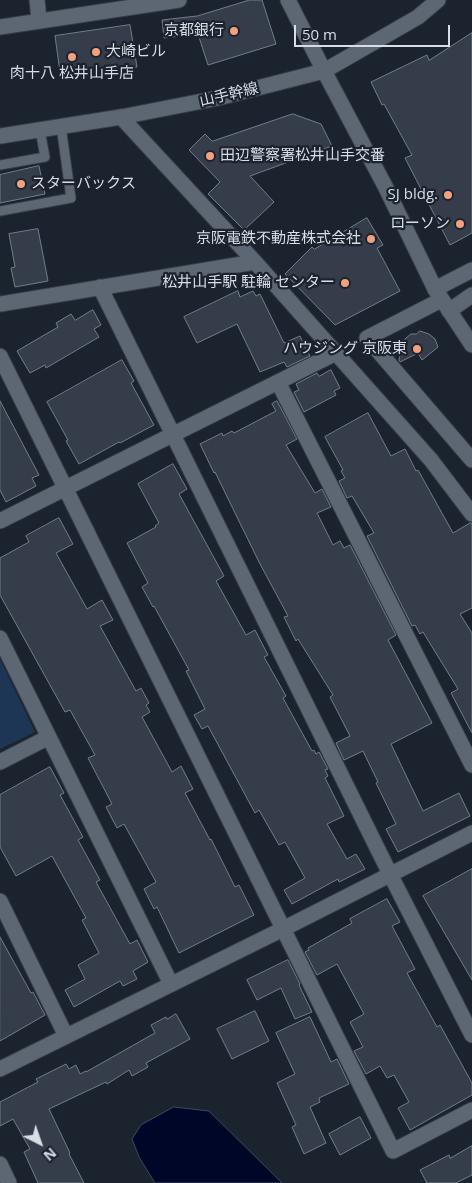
<!DOCTYPE html>
<meta charset="utf-8">
<style>
body{margin:0}
#map{position:relative;width:472px;height:1183px;overflow:hidden;background:#1b232e;font-family:"Open Sans",sans-serif}
canvas{display:block}
.north{position:absolute;left:15px;top:1118px;width:50px;height:50px;-webkit-text-stroke:4px #1b232e;paint-order:stroke;rotate:139deg;font-size:14px;font-weight:700;line-height:20px;text-align:center;color:#d9dee6}
.north::after{content:'';display:block;margin:auto;width:18px;height:22px;background:#d9dee6;clip-path:polygon(50% 0,100% 100%,50% 72%,0 100%)}
.scale{position:absolute;left:294px;top:25px;width:156px;height:22px;box-sizing:border-box;border:2px solid #d9dee6;border-top:0;padding-left:6px;font-size:15px;line-height:18px;white-space:nowrap;color:#d9dee6;-webkit-text-stroke:4px #1b232e;paint-order:stroke}
</style>
<div id="map">
<canvas width="472" height="1183"></canvas>
<div class="north">N</div>
<div class="scale">50 m</div>
</div>
<script>
const ctx = document.querySelector('canvas').getContext('2d');
ctx.lineJoin = 'round';
function fillPath(path, color) { ctx.fillStyle = color; ctx.fill(path, 'evenodd'); }
function stroke(path, color, width, dash) { ctx.strokeStyle = color; ctx.lineWidth = width; ctx.lineCap = dash ? 'butt' : 'round'; ctx.setLineDash(dash || []); ctx.stroke(path); }
function label(font, color, halo, rows, align = 'center') {
  ctx.font = font + ' "Open Sans","Noto Sans JP",sans-serif'; ctx.lineWidth = 4.5; ctx.setLineDash([]); ctx.textBaseline = 'middle'; ctx.strokeStyle = halo; ctx.fillStyle = color; for (const [text, x, y, turn = 0] of rows) {
    ctx.save(); ctx.translate(x, y); ctx.rotate((+turn || 0) * Math.PI / 180); ctx.textAlign = isNaN(turn) ? turn : align; if (halo) ctx.strokeText(text, 0, 0); ctx.fillText(text, 0, 0); ctx.restore();
  }
}
fillPath(new Path2D(`
 M0,659L35,732L0,749Z`), '#1e3655');
const water = new Path2D(`
 M174,1107L209,1111L282,1183H155L139,1157L132,1139L141,1125Z`);
fillPath(water, '#000627');
stroke(water, '#414760', 1);
const building = new Path2D(`
 M250,0H262L276,44L208,65L198,34L164,38L162,20L197,16Z
 M130,25L137,67L61,79L55,36Z
 M472,33V233L450,245L405,158L412,155L384,104L382,105L371,82L427,55L429,60Z
 M293,114L321,124L332,146L250,176L274,202L244,230L208,194L220,182L189,150L205,134L212,141Z
 M39,166L45,194L0,203V175Z
 M367,218L383,245L377,248L400,291L335,325L285,274L312,247L314,249Z
 M38,229L48,281L15,287L11,268L15,267L9,234Z
 M238,291L240,297L253,291L256,296L260,294L284,343L300,336L310,356L287,367L284,362L260,372L237,324L197,343L184,317Z
 M93,310L101,325L94,329L99,337L46,368L45,365L30,373L17,351L58,327L56,323L71,314L75,320Z
 M420,331L429,334L435,339L438,347L422,360L418,353L400,362L399,360L403,342L406,338L411,334H416Z
 M122,360L134,381L131,383L154,425L120,443L119,442L79,464L66,441L68,440L47,402Z
 M331,370L340,388L334,391L336,395L304,412L294,392L299,390L296,384L317,373L319,376Z
 M0,401L39,475L32,478L36,486L6,502L0,490Z
 M277,401L297,439L286,445L315,493L322,489L331,507L317,513L333,545L340,541L344,548L350,545L396,635L388,640L432,723L391,744L423,811L459,793L470,816L398,852L386,829L396,824L376,783L378,782L363,751L344,760L336,743L350,736L330,697L333,695L298,639L296,641L284,617L288,616L259,562L215,472L214,473L200,444L222,433L223,436L232,431L234,433L276,411L272,404Z
 M368,413L391,456L405,449L416,471L418,470L453,533L470,523H472V608L460,614L472,633V733L451,693L458,689L423,632L420,634L415,625L412,626L367,536L374,533L352,496L347,498L339,481L345,478L341,471L343,470L325,437Z
 M173,464L187,489L179,494L224,576L216,581L246,635L255,630L268,655L264,657L286,696L283,698L312,751L314,750L316,754L319,752L328,769L325,770L328,776L325,778L344,816L327,824L347,859L356,854L365,869L339,882L338,879L292,904L284,890L305,878L285,842L279,845L259,810L255,813L208,726L202,729L194,715L205,709L186,671L189,670L154,606L153,607L142,587L148,583L127,543L156,527L155,526L159,523L138,484Z
 M59,518L73,544L56,553L87,609L102,600L113,620L100,626L136,691L141,688L149,703L146,705L150,712L142,717L172,772L181,766L193,789L185,793L210,840L211,839L235,887L239,885L254,915L179,953L157,907L154,909L144,889L156,882L124,824L117,828L106,807L112,804L88,758L95,755L70,710L65,712L0,595V558L29,542L26,536Z
 M50,767L64,793L60,795L83,837L78,840L100,880L96,882L130,944L137,940L148,962L133,971L137,979L123,986L120,981L74,1007L65,990L85,979L78,965L99,953L82,920L86,918L52,856L16,876L0,847V795Z
 M472,869V980L423,896Z
 M387,899L400,922L392,926L415,969L407,973L437,1027L440,1025L472,1083V1095L410,1130L398,1108L409,1102L394,1075L387,1078L380,1066L366,1074L354,1051L363,1047L350,1022L364,1014L337,964L317,975L305,952L309,950L308,948L352,923L350,919Z
 M0,937L31,993L33,992L45,1015L0,1041Z
 M288,960L300,984L299,985L312,1012L295,1019L281,988L257,1000L247,980Z
 M255,1011L269,1041L232,1059L217,1029Z
 M176,1014L190,1039L146,1063L148,1067L132,1076L129,1070L107,1084L106,1082L49,1109L70,1153L69,1154L84,1183H38L24,1152L30,1149L13,1119L0,1126V1102L38,1082L36,1079L66,1064L69,1069L76,1065L80,1074L86,1071V1072L155,1033L151,1025L166,1017L167,1019Z
 M310,1017L331,1062L337,1059L349,1084L319,1098L320,1102L310,1107L326,1143L304,1154L292,1127L296,1125L277,1083L295,1074L276,1033Z
 M360,1117L371,1138L340,1155L329,1134Z
 M472,1146V1175L456,1183H427L420,1170L449,1155L450,1158Z`);
fillPath(building, '#343d49');
stroke(building, '#737d8a', 1);
const lane = new Path2D(`
 M0,165L45,157L40,130
 M0,211L71,198L61,126`);
const street = new Path2D(`
 M37,0L39,20
 M288,0L324,71
 M0,27L179,0
 M121,117L255,262L431,460L472,514
 M100,287L390,874L472,1035
 M435,289L472,270
 M441,300L367,338L472,460
 M0,304L255,262
 M449,311L472,295
 M0,356L393,1151L472,1110
 M278,382L472,765
 M0,521L336,353
 M0,638L171,984
 M0,762L49,737
 M0,901L66,1036
 M283,929L472,833
 M0,1164L9,1183`);
const secondary = new Path2D(`
 M324,71L385,186L435,289L472,345
 M0,136L121,117L218,98L324,71L418,17L438,0
 M0,1069L283,929`);
stroke(lane, '#393e47', 11);
stroke(street, '#393e47', 17);
stroke(secondary, '#393e47', 17);
stroke(lane, '#5d6773', 9);
stroke(street, '#5d6773', 15);
stroke(secondary, '#5d6773', 15);
for (const [x, y, r, color] of [
 [234,31,5,"#f1a17d"],
 [96,52,5,"#f1a17d"],
 [72,57,5,"#f1a17d"],
 [210,156,5,"#f1a17d"],
 [21,184,5,"#f1a17d"],
 [448,195,5,"#f1a17d"],
 [460,224,5,"#f1a17d"],
 [371,239,5,"#f1a17d"],
 [345,283,5,"#f1a17d"],
 [417,349,5,"#f1a17d"]
]) { const dot = new Path2D(); dot.arc(x, y, r, 0, 2 * Math.PI); ctx.fillStyle = color; ctx.fill(dot); stroke(dot, '#1b232e', 2); }
label('15px', '#d9dee6', '#1b232e', [
 ["京都銀行",224,31],
 ["大崎ビル",106,52,"left"],
 ["肉十八 松井山手店",72,74,"center"],
 ["田辺警察署松井山手交番",220,156,"left"],
 ["スターバックス",31,184,"left"],
 ["SJ bldg.",438,195],
 ["ローソン",450,224],
 ["京阪電鉄不動産株式会社",361,239],
 ["松井山手駅 駐輪 センター",335,283],
 ["ハウジング 京阪東",407,349]
], 'right');
label('15px', '#d9dee6', '#1b232e', [
 ["山手幹線",229,95,-13]
]);
</script>
